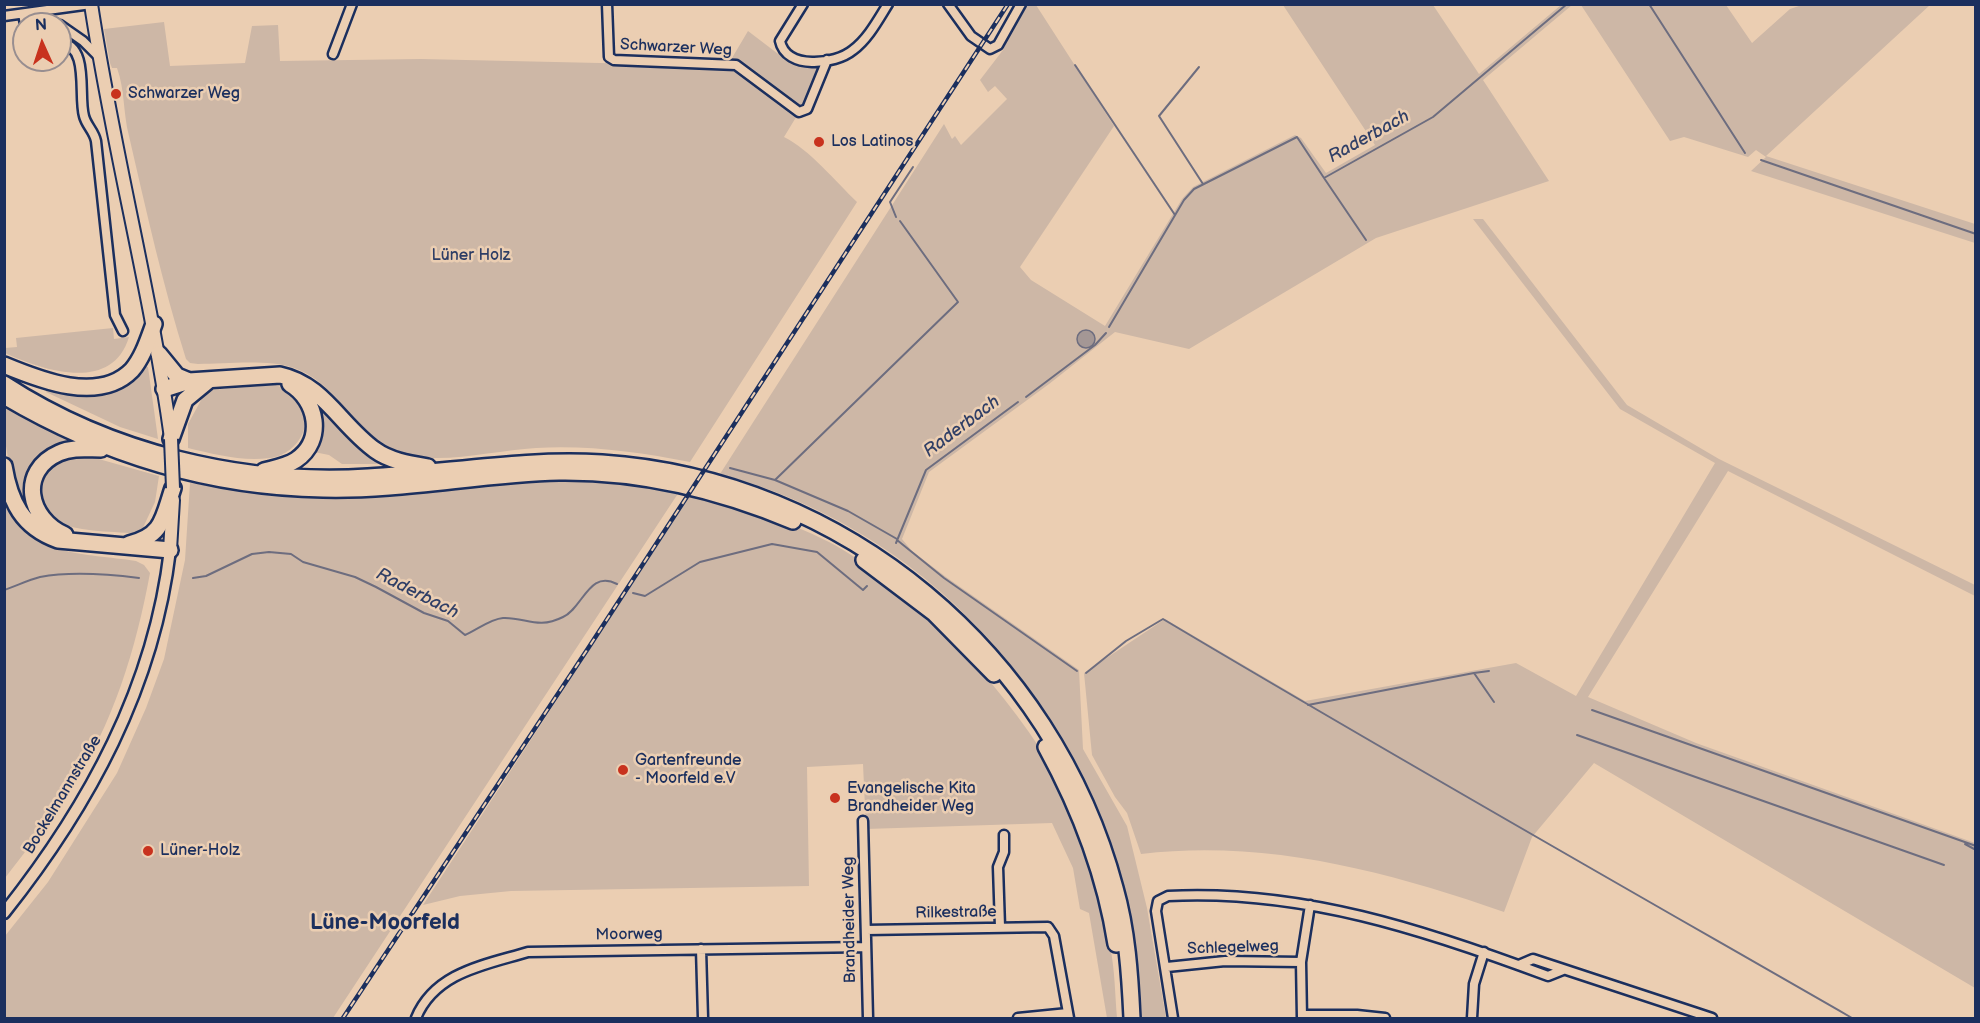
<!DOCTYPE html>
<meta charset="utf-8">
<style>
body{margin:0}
#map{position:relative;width:1980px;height:1023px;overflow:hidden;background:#ebceb2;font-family:"Balsamiq Sans",sans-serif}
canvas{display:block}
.frame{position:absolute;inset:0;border:6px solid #1b2f5e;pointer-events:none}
.north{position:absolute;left:12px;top:12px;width:60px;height:60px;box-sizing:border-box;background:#ebceb2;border:2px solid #988e90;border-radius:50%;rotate:357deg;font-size:16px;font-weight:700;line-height:24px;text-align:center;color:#1b2f5e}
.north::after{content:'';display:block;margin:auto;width:21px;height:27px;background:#c8321e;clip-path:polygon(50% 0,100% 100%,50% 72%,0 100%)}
</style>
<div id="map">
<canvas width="1980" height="1023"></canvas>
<div class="frame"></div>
<div class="north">N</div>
</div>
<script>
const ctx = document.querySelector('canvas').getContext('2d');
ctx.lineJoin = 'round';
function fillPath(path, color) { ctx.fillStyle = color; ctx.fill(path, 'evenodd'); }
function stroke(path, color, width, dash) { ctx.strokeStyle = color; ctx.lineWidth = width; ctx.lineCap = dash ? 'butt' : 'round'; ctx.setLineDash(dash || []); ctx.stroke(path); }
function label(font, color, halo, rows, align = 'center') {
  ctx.font = font + ' "Balsamiq Sans",sans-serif'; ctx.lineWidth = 5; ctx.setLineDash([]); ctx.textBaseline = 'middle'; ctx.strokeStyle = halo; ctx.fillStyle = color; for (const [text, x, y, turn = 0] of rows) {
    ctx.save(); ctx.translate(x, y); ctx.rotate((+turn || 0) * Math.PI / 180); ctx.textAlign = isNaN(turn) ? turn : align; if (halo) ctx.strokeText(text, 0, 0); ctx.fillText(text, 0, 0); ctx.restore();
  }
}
fillPath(new Path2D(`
 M1023,5H1036L1114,126L1020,267L1031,280L1105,326L1182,199L1193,187L1295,135L1301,138L1326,173L1375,145L1283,5H1433L1479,74L1561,5H1572L1483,80L1549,181L1376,238L1189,349L1115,332L1049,384L929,472L902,539L912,551L946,577L1079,670L1083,749L1127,826L1147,908L1166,1018H1142C1134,767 966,540 720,474L944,124L952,139L955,136L961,145L1007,99L995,86L988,92L980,80L1003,50Z
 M1581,5H1726L1752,43L1790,9L1802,5H1930L1766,156L1975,224V243L1751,171L1766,157L1756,150L1748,157L1684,137L1670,141Z
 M164,22L170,66L245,63L252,26L278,25L280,61L421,59L733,66L798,114L784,137C809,149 836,182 857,202L690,462C638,452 588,445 536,448C498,450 449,463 413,456C357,444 343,385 294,368C268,359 226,364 198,364L190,363L186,359C163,286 146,210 129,136C123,113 125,90 117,68H112L110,63L104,29Z
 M748,31L790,63L816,65L818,74L804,108L801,109L732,58Z
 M1473,219H1483L1627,405L1719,459L1975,585V596L1728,471L1588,697L1696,743L1975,843V988L1594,763L1532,837L1504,912C1387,871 1265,839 1141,854L1127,813L1115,797L1092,755L1084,673L1165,619L1305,701L1516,663L1576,696L1715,463L1620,409Z
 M113,328L114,339L129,337C112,394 42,370 5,353V348L17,347L16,338Z
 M143,367H148L158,439L120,427L46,392L47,388L135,376Z
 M276,385C284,389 293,393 298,401C317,424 296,455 270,458C242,462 214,454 188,448V424L205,393L209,390Z
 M4,401L88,445L37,465L33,523L12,482L5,440Z
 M322,403L374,456L382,464H342L329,455L314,452L324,430L319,411Z
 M81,454L159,476L155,502L140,534C115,531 81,533 58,522C36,511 36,476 55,462C62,457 73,456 81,454Z
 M530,479H602L679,492L333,1018H5V936L48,882L117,773L146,708L164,659L185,560L190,483L290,496H365Z
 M692,493C739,505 785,520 829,542C864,560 905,594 933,621C973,659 1011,704 1041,750C1072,800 1100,889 1110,946C1115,970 1115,995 1117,1018H1107L1089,913L1080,909L1073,868L1052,823L866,829L863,764L807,767L809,886L511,891L460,896L423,905Z
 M5,505C32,557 84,553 136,561L144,565L150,573C136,649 113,725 70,790C50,821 27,849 5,878Z`), '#cdb7a6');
const water = new Path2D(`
 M1077 339a9 9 0 1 1 18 0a9 9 0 1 1-18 0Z`);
fillPath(water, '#a49795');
stroke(water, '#6d6d7f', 1.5);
stroke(new Path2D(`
 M1649,4L1745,153
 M1075,65L1175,215
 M1199,67L1159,116L1203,184
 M1761,160L1976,234
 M1324,178L1366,240
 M896,217L890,202L913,167
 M1109,327L1184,200L1194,189L1297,137L1324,178L1433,117L1567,4
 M1026,397L1095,345L1106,333
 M730,468L775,480
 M897,539L848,511L775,480L958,302L900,221
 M897,540L944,578L1077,671
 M896,543L926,470L1018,402
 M193,578L206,576L252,554L269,552L291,554L303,562L355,577L376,587L424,613L448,621L465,635C477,630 490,619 503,618C526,617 537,630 563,617C583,608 589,569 617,584
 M4,590C16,586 28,580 40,577C72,571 107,574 139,578
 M633,593L645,596L700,562L772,544L817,552L863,590L867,586
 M1086,673L1126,641L1163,619C1391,755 1622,886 1852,1018
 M1474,673L1489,671
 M1308,705L1474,673L1494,702
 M1592,710L1976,846
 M1577,735L1944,865
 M1965,844L1976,850`), '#6d6d7f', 2);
const minor = new Path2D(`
 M607,4L609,57L614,60L736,65L799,112L807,109L827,60
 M803,4L780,41C786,70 835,65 853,50C868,39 878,20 888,4
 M948,4L971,36L990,49L998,45L1021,4
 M23,14L25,24
 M30,15L57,24
 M4,16L91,4
 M60,25L83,41L99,57
 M60,42C90,46 78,95 84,116C86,125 94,131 96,141L115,315L123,331
 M333,54L352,4
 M863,821L868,1018
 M1000,927L998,867L1004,852V835
 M866,930L1048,927L1054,936L1069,1018
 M701,949L703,1018
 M1519,965L1533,959L1712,1018
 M1167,967L1225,961L1301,962
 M1302,1015H1357L1385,1018
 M416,1018C435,972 485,965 528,952L866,947
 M1018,1018L1068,1013
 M1173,1018L1156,911L1158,901L1168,896C1301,889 1425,930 1548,976L1563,970
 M1302,1018L1301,962L1310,905
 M1472,1018L1474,984L1484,952`);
const secondary = new Path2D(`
 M4,913C89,806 154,687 170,550`);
const primary = new Path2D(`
 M91,4C113,150 151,292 171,438
 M170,550L173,500`);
const motorway = new Path2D(`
 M159,354L177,376L189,381
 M4,365C40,380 99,404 132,370C143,357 148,340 154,324
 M4,384C110,453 242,485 368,477C446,473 524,458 602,463C844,479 1053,654 1115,888C1127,930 1130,975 1132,1018
 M164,389L189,381L280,375C323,384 341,426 375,450C390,461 410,464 428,467
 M4,396C102,454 209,487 323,489C402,491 480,474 559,472C639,471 719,490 793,521
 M171,439L185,400L208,381
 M4,466C10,502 22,527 58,540L170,550
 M264,471C275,468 287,466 296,460C325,440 317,400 290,384
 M65,535C28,519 18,471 59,453C72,447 87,449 101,449
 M129,544C163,536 163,518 173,488
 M864,560L934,613L994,674
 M1046,747C1080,809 1105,874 1116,944`);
stroke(minor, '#1b2f5e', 13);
stroke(secondary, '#1b2f5e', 15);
stroke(primary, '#1b2f5e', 16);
stroke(motorway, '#1b2f5e', 20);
stroke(minor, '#ebceb2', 8);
stroke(secondary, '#ebceb2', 10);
stroke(primary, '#ebceb2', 12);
stroke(motorway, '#ebceb2', 15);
const rail = new Path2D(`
 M343,1018L587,650L1008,4`);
stroke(rail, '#1b2f5e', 4.5);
stroke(rail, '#ebceb2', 2, [7]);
const primaryBridge = new Path2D(`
 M171,439L173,488`);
stroke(primaryBridge, '#1b2f5e', 16, []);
stroke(primaryBridge, '#ebceb2', 12);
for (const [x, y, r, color] of [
 [116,94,6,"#c8321e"],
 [819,142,6,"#c8321e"],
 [623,770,6,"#c8321e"],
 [835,798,6,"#c8321e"],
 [148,851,6,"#c8321e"]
]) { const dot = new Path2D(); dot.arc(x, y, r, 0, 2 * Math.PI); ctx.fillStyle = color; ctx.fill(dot); stroke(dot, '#ebceb2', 2); }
label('16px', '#1b2f5e', '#ebceb2', [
 ["Schwarzer Weg",676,48,3],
 ["Bockelmannstraße",63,795,-59],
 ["Rilkestraße",956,913,-1],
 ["Brandheider Weg",850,920,-91],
 ["Moorweg",629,935,-1],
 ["Schlegelweg",1233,948,-2]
]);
label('16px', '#1b2f5e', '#ebceb2', [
 ["Schwarzer Weg",128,94],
 ["Los Latinos",831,142],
 ["Gartenfreunde",635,761],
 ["- Moorfeld e.V",635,779],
 ["Evangelische Kita",847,789],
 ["Brandheider Weg",847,807],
 ["Lüner-Holz",160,851]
], 'left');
label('16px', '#2d3d65', '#ebceb2', [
 ["Lüner Holz",471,256]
]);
label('italic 18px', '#303f66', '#ebceb2', [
 ["Raderbach",1369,137,-29],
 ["Raderbach",962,427,-37],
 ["Raderbach",417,594,27]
]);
label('bold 22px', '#1b2f5e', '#ebceb2', [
 ["Lüne-Moorfeld",385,923]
]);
</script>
